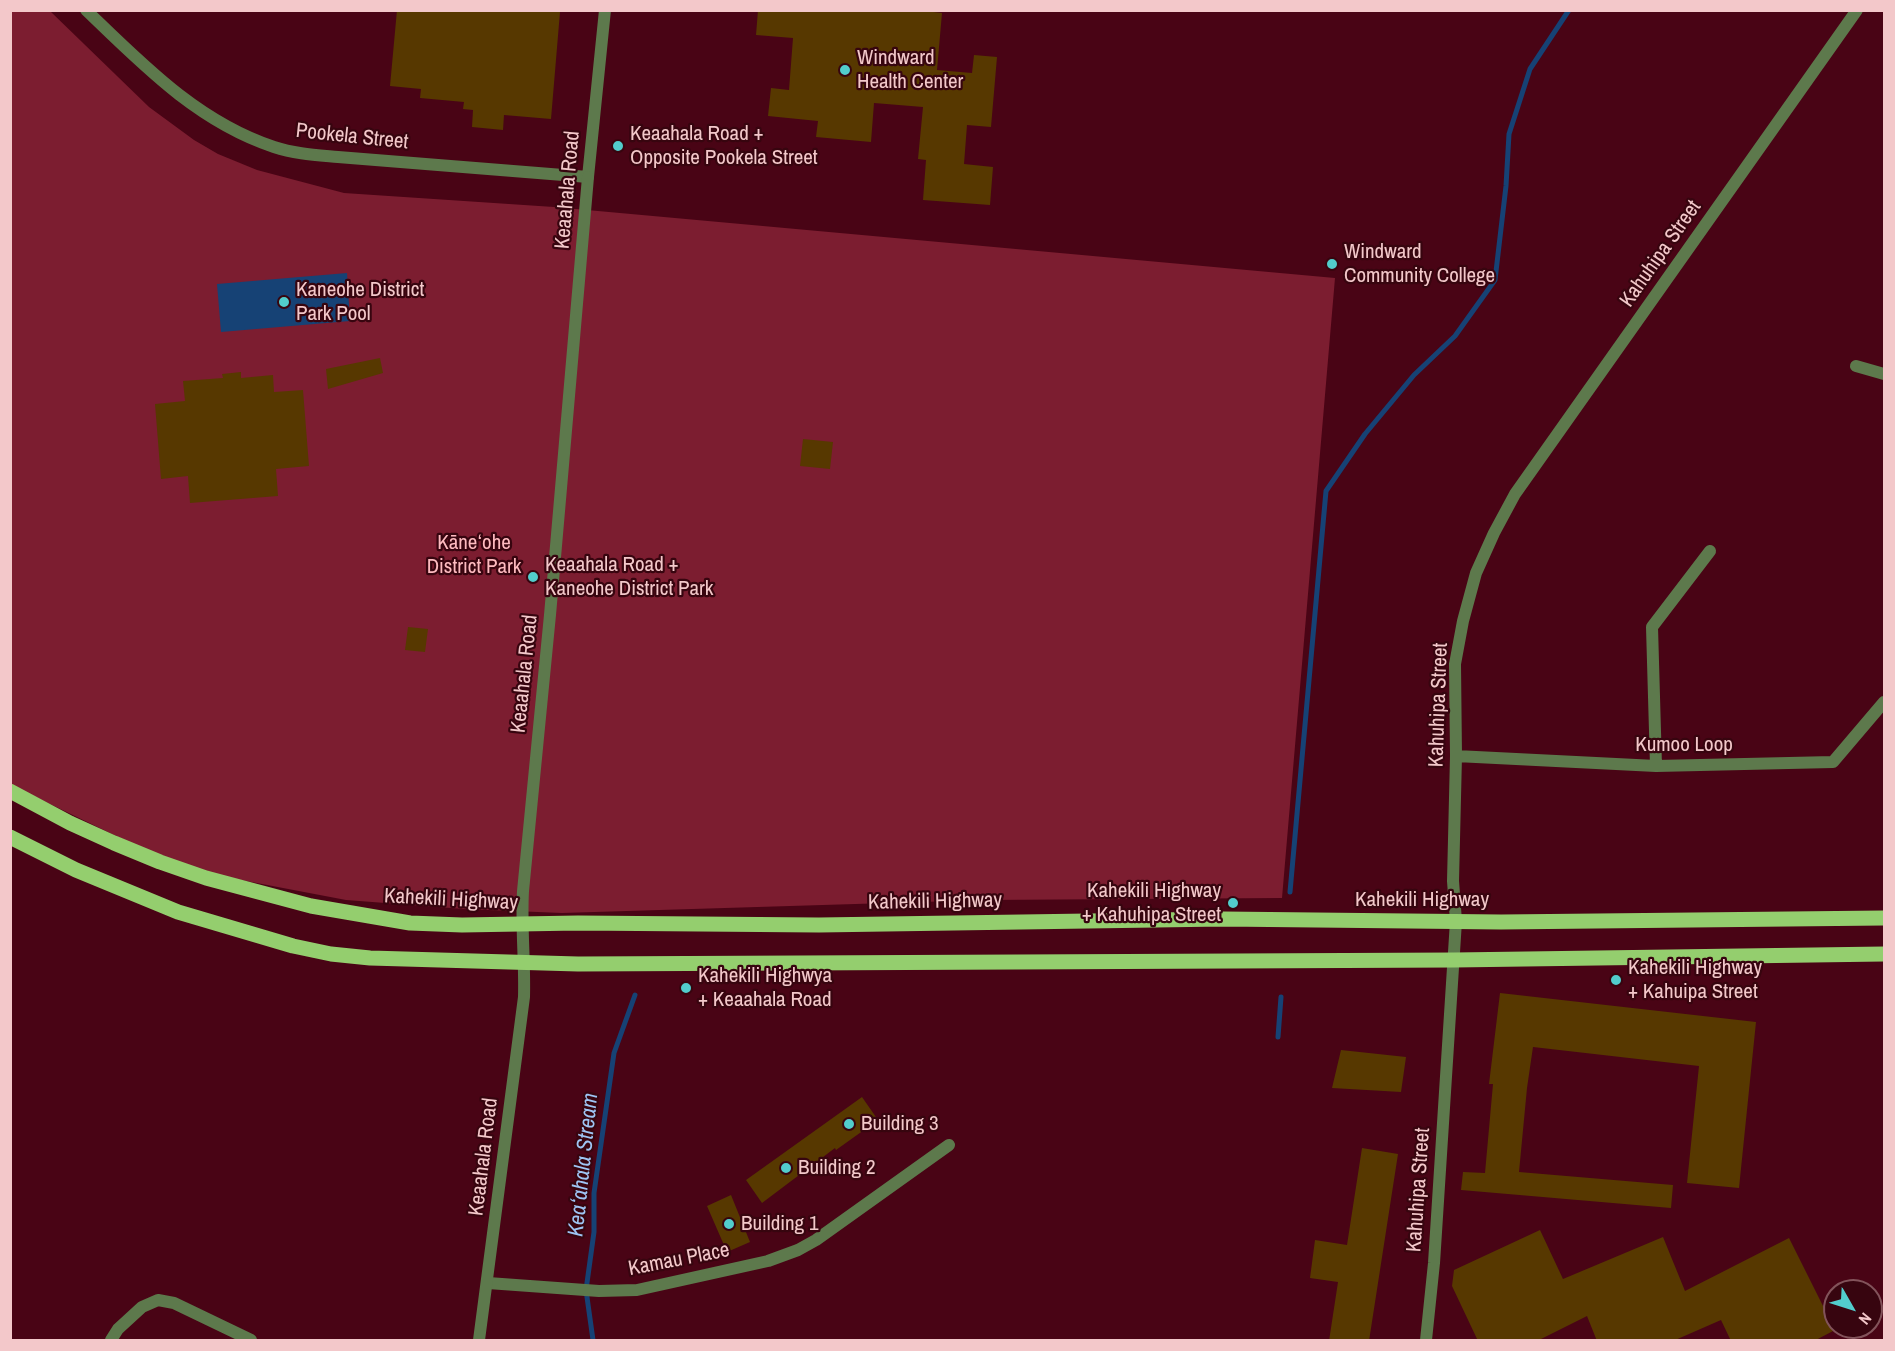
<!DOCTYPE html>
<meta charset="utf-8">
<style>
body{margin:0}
#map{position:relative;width:1895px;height:1351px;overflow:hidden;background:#490415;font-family:"Archivo Narrow",sans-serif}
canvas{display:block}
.frame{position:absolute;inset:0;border:12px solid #f3c8ca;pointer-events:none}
.north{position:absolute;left:1823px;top:1279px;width:60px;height:60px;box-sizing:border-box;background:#37050f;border:2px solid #82535a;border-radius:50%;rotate:129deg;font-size:16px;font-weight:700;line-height:24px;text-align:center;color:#f3c8ca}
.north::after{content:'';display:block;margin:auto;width:21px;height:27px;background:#52cdcc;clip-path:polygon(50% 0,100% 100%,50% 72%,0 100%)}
</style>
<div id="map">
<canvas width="1895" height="1351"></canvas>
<div class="frame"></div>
<div class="north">N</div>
</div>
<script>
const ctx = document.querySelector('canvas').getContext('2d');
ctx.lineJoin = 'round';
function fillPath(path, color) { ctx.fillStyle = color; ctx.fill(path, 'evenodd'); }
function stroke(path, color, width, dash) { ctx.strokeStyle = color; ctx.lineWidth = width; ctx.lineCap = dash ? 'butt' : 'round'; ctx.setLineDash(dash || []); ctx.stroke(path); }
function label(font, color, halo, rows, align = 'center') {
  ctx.font = font + ' "Archivo Narrow",sans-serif'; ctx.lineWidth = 4.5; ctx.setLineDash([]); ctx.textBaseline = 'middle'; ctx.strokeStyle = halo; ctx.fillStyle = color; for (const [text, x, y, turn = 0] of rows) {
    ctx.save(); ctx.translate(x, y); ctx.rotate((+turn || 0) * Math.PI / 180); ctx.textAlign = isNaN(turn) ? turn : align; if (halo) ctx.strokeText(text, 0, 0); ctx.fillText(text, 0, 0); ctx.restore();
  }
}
fillPath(new Path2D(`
 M10,11H50L149,107L194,140L218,154L257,170L344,193L554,207L1335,278L1282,898L986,900L562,913L464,909L346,900L220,876L143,849L17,788L10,783Z`), '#7c1d30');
fillPath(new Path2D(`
 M347,273L350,321L221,332L217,284Z`), '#164275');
stroke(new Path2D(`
 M1290,892L1326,491L1365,434L1414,375L1455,336L1495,280L1506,186L1509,134L1530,69L1569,10
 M1278,1037L1281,997
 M593,1340L586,1290L594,1232V1193L614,1053L635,995`), '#164275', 5);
fillPath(new Path2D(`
 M397,10H537L560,12L551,119L504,115L503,130L472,127L473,110L463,109L464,102L420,98L421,89L390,86Z
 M758,10H917L942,13L937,70L972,73L974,55L997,57L991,127L967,125L964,164L993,167L990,205L923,200L926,160L918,159L923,107L874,103L871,142L816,137L818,121L768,116L771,88L789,90L793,38L756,35Z
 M380,358L383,373L328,389L326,369Z
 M241,372V378L273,375L274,392L303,390L309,466L276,469L278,496L190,503L188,476L161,479L155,404L185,401L183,381L223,378L222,374Z
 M803,439L833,442L830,469L800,466Z
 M408,627L428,629L425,652L405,650Z
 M1500,993L1756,1022L1739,1188L1687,1183L1699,1066L1533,1047L1527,1088L1519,1172L1673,1185L1671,1208L1461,1190L1463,1172L1485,1173L1493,1084H1489Z
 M1341,1050L1406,1057L1401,1092L1332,1088Z
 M862,1097L878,1120L836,1150L835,1148L762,1203L746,1180Z
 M1362,1148L1398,1154L1369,1341H1329L1338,1282L1310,1278L1315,1240L1347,1245Z
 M731,1195L750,1242L727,1252L707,1206Z
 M1540,1230L1563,1279L1663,1237L1685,1291L1789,1238L1835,1330L1814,1341H1731L1721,1320L1673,1341H1597L1587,1316L1537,1341H1478L1452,1286L1454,1270Z`), '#573800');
stroke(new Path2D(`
 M86,10C143,65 198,122 274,147C295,154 316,155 338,157L588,177L605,10
 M1856,366L1884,374
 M1456,756L1656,766L1833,762L1884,702
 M1656,766L1652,627L1710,551
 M1456,921L1453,881L1456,756L1455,664L1463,621L1476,573L1494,533L1515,494L1857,10
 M488,1283L599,1291L637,1290L768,1261L798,1250L816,1240L949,1145
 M111,1340L118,1329L142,1307L158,1300L174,1303L251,1340`), '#5d794c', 12);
stroke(new Path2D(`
 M479,1340L524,997C525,961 521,927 523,891L550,615L588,177
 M1426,1340L1434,1263L1456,921`), '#5d794c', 12);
stroke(new Path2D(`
 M10,791L70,823L114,843L160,862L206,878L311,906L410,923L462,925L578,923L819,925L1223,919L1501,922L1884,918
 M10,837L76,870L178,912L293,946L331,954L370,958L578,964L1454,960L1884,954`), '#94ce6e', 15);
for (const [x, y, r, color] of [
 [845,70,6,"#52cdcc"],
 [618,146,6,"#52cdcc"],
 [1332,264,6,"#52cdcc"],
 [284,302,6,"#52cdcc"],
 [533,577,6,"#52cdcc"],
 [1233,903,6,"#52cdcc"],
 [1616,980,6,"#52cdcc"],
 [686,988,6,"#52cdcc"],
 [849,1124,6,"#52cdcc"],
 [786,1168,6,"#52cdcc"],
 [729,1224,6,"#52cdcc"]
]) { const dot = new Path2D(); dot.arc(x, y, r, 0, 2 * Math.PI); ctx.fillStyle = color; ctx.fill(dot); stroke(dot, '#37050f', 2); }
label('21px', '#f3c8ca', '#37050f', [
 ["Windward",857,58],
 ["Health Center",857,82],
 ["Keaahala Road +",630,134],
 ["Opposite Pookela Street",630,158],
 ["Windward",1344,252],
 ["Community College",1344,276],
 ["Kaneohe District",296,290],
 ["Park Pool",296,314],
 ["Keaahala Road +",545,565],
 ["Kaneohe District Park",545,589],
 ["Kahekili Highway",1221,891,"right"],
 ["+ Kahuhipa Street",1221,915,"right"],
 ["Kahekili Highway",1628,968],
 ["+ Kahuipa Street",1628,992],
 ["Kahekili Highwya",698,976],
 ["+ Keaahala Road",698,1000],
 ["Building 3",861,1124],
 ["Building 2",798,1168],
 ["Building 1",741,1224]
], 'left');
label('21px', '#f3c8ca', '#37050f', [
 ["Pookela Street",352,137,6],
 ["Keaahala Road",568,190,-85],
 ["Kahuhipa Street",1661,254,-55],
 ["Keaahala Road",525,674,-84],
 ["Kahuhipa Street",1439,705,-88],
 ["Kumoo Loop",1684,745],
 ["Kahekili Highway",451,900,3],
 ["Kahekili Highway",1422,900],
 ["Kahekili Highway",935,902,-1],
 ["Keaahala Road",484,1157,-83],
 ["Kahuhipa Street",1419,1190,-86],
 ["Kamau Place",679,1260,-11]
]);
label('21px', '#febbc0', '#37050f', [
 ["Kāneʻohe",474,543],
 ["District Park",474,567]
]);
label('italic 22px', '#9fc5f4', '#37050f', [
 ["Keaʻahala Stream",584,1165,-84]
]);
</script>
